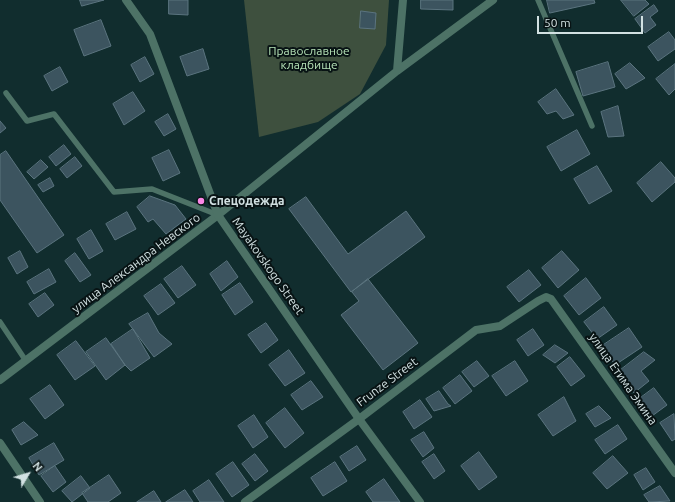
<!DOCTYPE html>
<meta charset="utf-8">
<style>
body{margin:0}
#map{position:relative;width:675px;height:502px;overflow:hidden;background:#112d2e;font-family:Ubuntu,sans-serif}
canvas{display:block}
.north{position:absolute;left:8px;top:454px;width:40px;height:40px;-webkit-text-stroke:3px #081314;paint-order:stroke;rotate:52deg;font-size:11px;font-weight:700;line-height:16px;text-align:center;color:#d2e1e2}
.north::after{content:'';display:block;margin:auto;width:14px;height:18px;background:#d2e1e2;clip-path:polygon(50% 0,100% 100%,50% 72%,0 100%)}
.scale{position:absolute;left:537px;top:16px;width:106px;height:18px;box-sizing:border-box;border:2px solid #d2e1e2;border-top:0;padding-left:5px;font-size:12px;line-height:14px;white-space:nowrap;color:#d2e1e2;-webkit-text-stroke:3px #081314;paint-order:stroke}
</style>
<div id="map">
<canvas width="675" height="502"></canvas>
<div class="north">N</div>
<div class="scale">50 m</div>
</div>
<script>
const ctx = document.querySelector('canvas').getContext('2d');
ctx.lineJoin = 'round';
function fillPath(path, color) { ctx.fillStyle = color; ctx.fill(path, 'evenodd'); }
function stroke(path, color, width, dash) { ctx.strokeStyle = color; ctx.lineWidth = width; ctx.lineCap = dash ? 'butt' : 'round'; ctx.setLineDash(dash || []); ctx.stroke(path); }
function label(font, color, halo, rows, align = 'center') {
  ctx.font = font + ' Ubuntu,sans-serif'; ctx.lineWidth = 4; ctx.setLineDash([]); ctx.textBaseline = 'middle'; ctx.strokeStyle = halo; ctx.fillStyle = color; for (const [text, x, y, turn = 0] of rows) {
    ctx.save(); ctx.translate(x, y); ctx.rotate((+turn || 0) * Math.PI / 180); ctx.textAlign = isNaN(turn) ? turn : align; if (halo) ctx.strokeText(text, 0, 0); ctx.fillText(text, 0, 0); ctx.restore();
  }
}
fillPath(new Path2D(`
 M244,0H389L386,45L360,94L318,122L259,137Z`), '#3e503e');
const building = new Path2D(`
 M80,0H104L82,6Z
 M169,0H188V15L169,14Z
 M421,0H453V10L421,9Z
 M547,0H594L595,3L550,13Z
 M621,0H645L649,4L634,16Z
 M654,5L658,11L650,17L656,25L645,33L635,19Z
 M361,11L376,13L375,29L360,28Z
 M101,20L111,46L84,56L74,30Z
 M669,32L675,40V49L658,61L648,47Z
 M203,49L209,69L187,76L180,57Z
 M145,57L154,74L140,82L131,65Z
 M608,62L615,87L583,96L576,72Z
 M630,63L645,78L626,89L615,74Z
 M675,64V89L669,95L656,79Z
 M60,67L68,82L52,91L44,76Z
 M556,89L574,115L563,119L556,111L547,114L538,102Z
 M133,92L145,111L124,125L113,104Z
 M618,106L624,136L608,137L601,112Z
 M168,114L176,129L164,136L155,122Z
 M0,121L6,128L0,133Z
 M577,130L590,154L561,171L547,147Z
 M64,145L71,154L56,166L49,157Z
 M169,150L180,173L163,181L152,158Z
 M6,151L64,235L37,253L0,200V155Z
 M75,157L82,166L67,178L60,169Z
 M41,160L48,167L34,179L27,172Z
 M661,162L675,178V182L652,202L637,183Z
 M597,166L612,191L589,204L574,179Z
 M50,178L54,186L43,192L38,185Z
 M150,196L175,205L186,219L166,234L153,219L148,222L137,207Z
 M306,197L348,254L406,211L425,237L351,292L289,209Z
 M127,212L136,229L115,240L106,224Z
 M91,230L103,251L89,259L77,239Z
 M20,251L28,267L17,274L8,258Z
 M562,251L579,270L558,288L542,268Z
 M75,253L91,275L80,282L65,261Z
 M227,261L238,277L221,291L210,274Z
 M182,266L196,285L178,298L164,279Z
 M49,269L56,282L34,294L27,282Z
 M529,270L541,285L519,302L507,287Z
 M586,278L601,298L579,315L564,296Z
 M368,279L418,343L383,370L341,315L359,301L352,292Z
 M240,283L253,302L235,315L222,295Z
 M161,284L175,303L158,315L144,296Z
 M45,293L54,305L38,317L29,304Z
 M604,307L617,325L597,339L584,322Z
 M148,313L159,333L172,344L154,357L129,324Z
 M266,323L278,340L261,353L248,335Z
 M629,328L642,347L615,365L602,346Z
 M133,329L150,358L131,371L125,365L111,344Z
 M533,329L544,345L528,356L517,340Z
 M106,338L125,365L106,380L86,352Z
 M76,341L95,366L75,380L57,355Z
 M555,345L568,353L555,363L543,355Z
 M289,350L305,373L285,386L269,365Z
 M644,352L655,360L641,371L649,381L634,393L618,372Z
 M570,357L585,376L571,386L557,367Z
 M477,361L489,376L474,387L462,372Z
 M515,361L528,381L506,396L492,376Z
 M460,375L472,391L455,404L443,388Z
 M311,381L323,397L302,410L291,395Z
 M50,385L64,405L45,419L30,399Z
 M654,388L667,405L652,416L639,399Z
 M439,391L448,404L451,406L434,411L426,399Z
 M564,397L576,421L553,436L538,415Z
 M420,400L432,417L414,429L403,412Z
 M599,406L611,418L595,427L586,414Z
 M285,408L304,433L285,448L266,423Z
 M674,414L675,439L672,441L660,423Z
 M254,415L268,437L253,448L238,426Z
 M24,422L38,435L21,445L12,430Z
 M618,425L627,439L605,454L595,440Z
 M424,432L434,448L423,457L411,440Z
 M54,443L64,460L39,475L29,458Z
 M357,446L366,460L349,471L340,457Z
 M479,452L497,477L479,490L461,466Z
 M255,454L268,471L255,481L242,464Z
 M434,454L445,471L434,479L422,462Z
 M613,456L628,473L607,489L593,473Z
 M233,462L249,485L232,497L216,474Z
 M335,462L347,481L323,496L311,478Z
 M55,466L66,482L53,492L41,476Z
 M646,468L655,482L643,490L634,475Z
 M109,475L121,493L108,502H88L82,493Z
 M81,476L90,488L72,502L62,491Z
 M384,479L400,502H373L366,492Z
 M209,480L224,502H200L193,491Z
 M660,486L670,501L649,502L644,495Z
 M185,490L193,502H166Z
 M154,491L161,502H137Z`);
fillPath(building, '#3c545f');
stroke(building, '#5b747f', 1);
stroke(new Path2D(`
 M538,0L592,126
 M6,93L27,121L54,114L114,192L152,189L218,215
 M0,322L26,361`), '#4d7266', 5.5);
stroke(new Path2D(`
 M397,71L493,0
 M0,380L218,215L397,71L403,0
 M0,443L40,502
 M245,502L359,419L476,330L500,326L538,301L546,297L551,299L675,473`), '#4d7266', 8);
stroke(new Path2D(`
 M126,0L150,34L218,215L359,419L420,502`), '#4d7266', 8);
for (const [x, y, r, color] of [
 [201,201,4,"#fb87e6"]
]) { const dot = new Path2D(); dot.arc(x, y, r, 0, 2 * Math.PI); ctx.fillStyle = color; ctx.fill(dot); stroke(dot, '#081314', 1.5); }
label('12px', '#b5e1b6', '#081314', [
 ["Православное",309,51],
 ["кладбище",309,65]
]);
label('bold 12px', '#d2e1e2', '#081314', [
 ["Спецодежда",209,201]
], 'left');
label('12px', '#d2e1e2', '#081314', [
 ["улица Александра Невского",136,263,-37],
 ["Mayakovskogo Street",268,266,55],
 ["улица Етима Эмина",623,379,55],
 ["Frunze Street",387,382,-37]
]);
</script>
